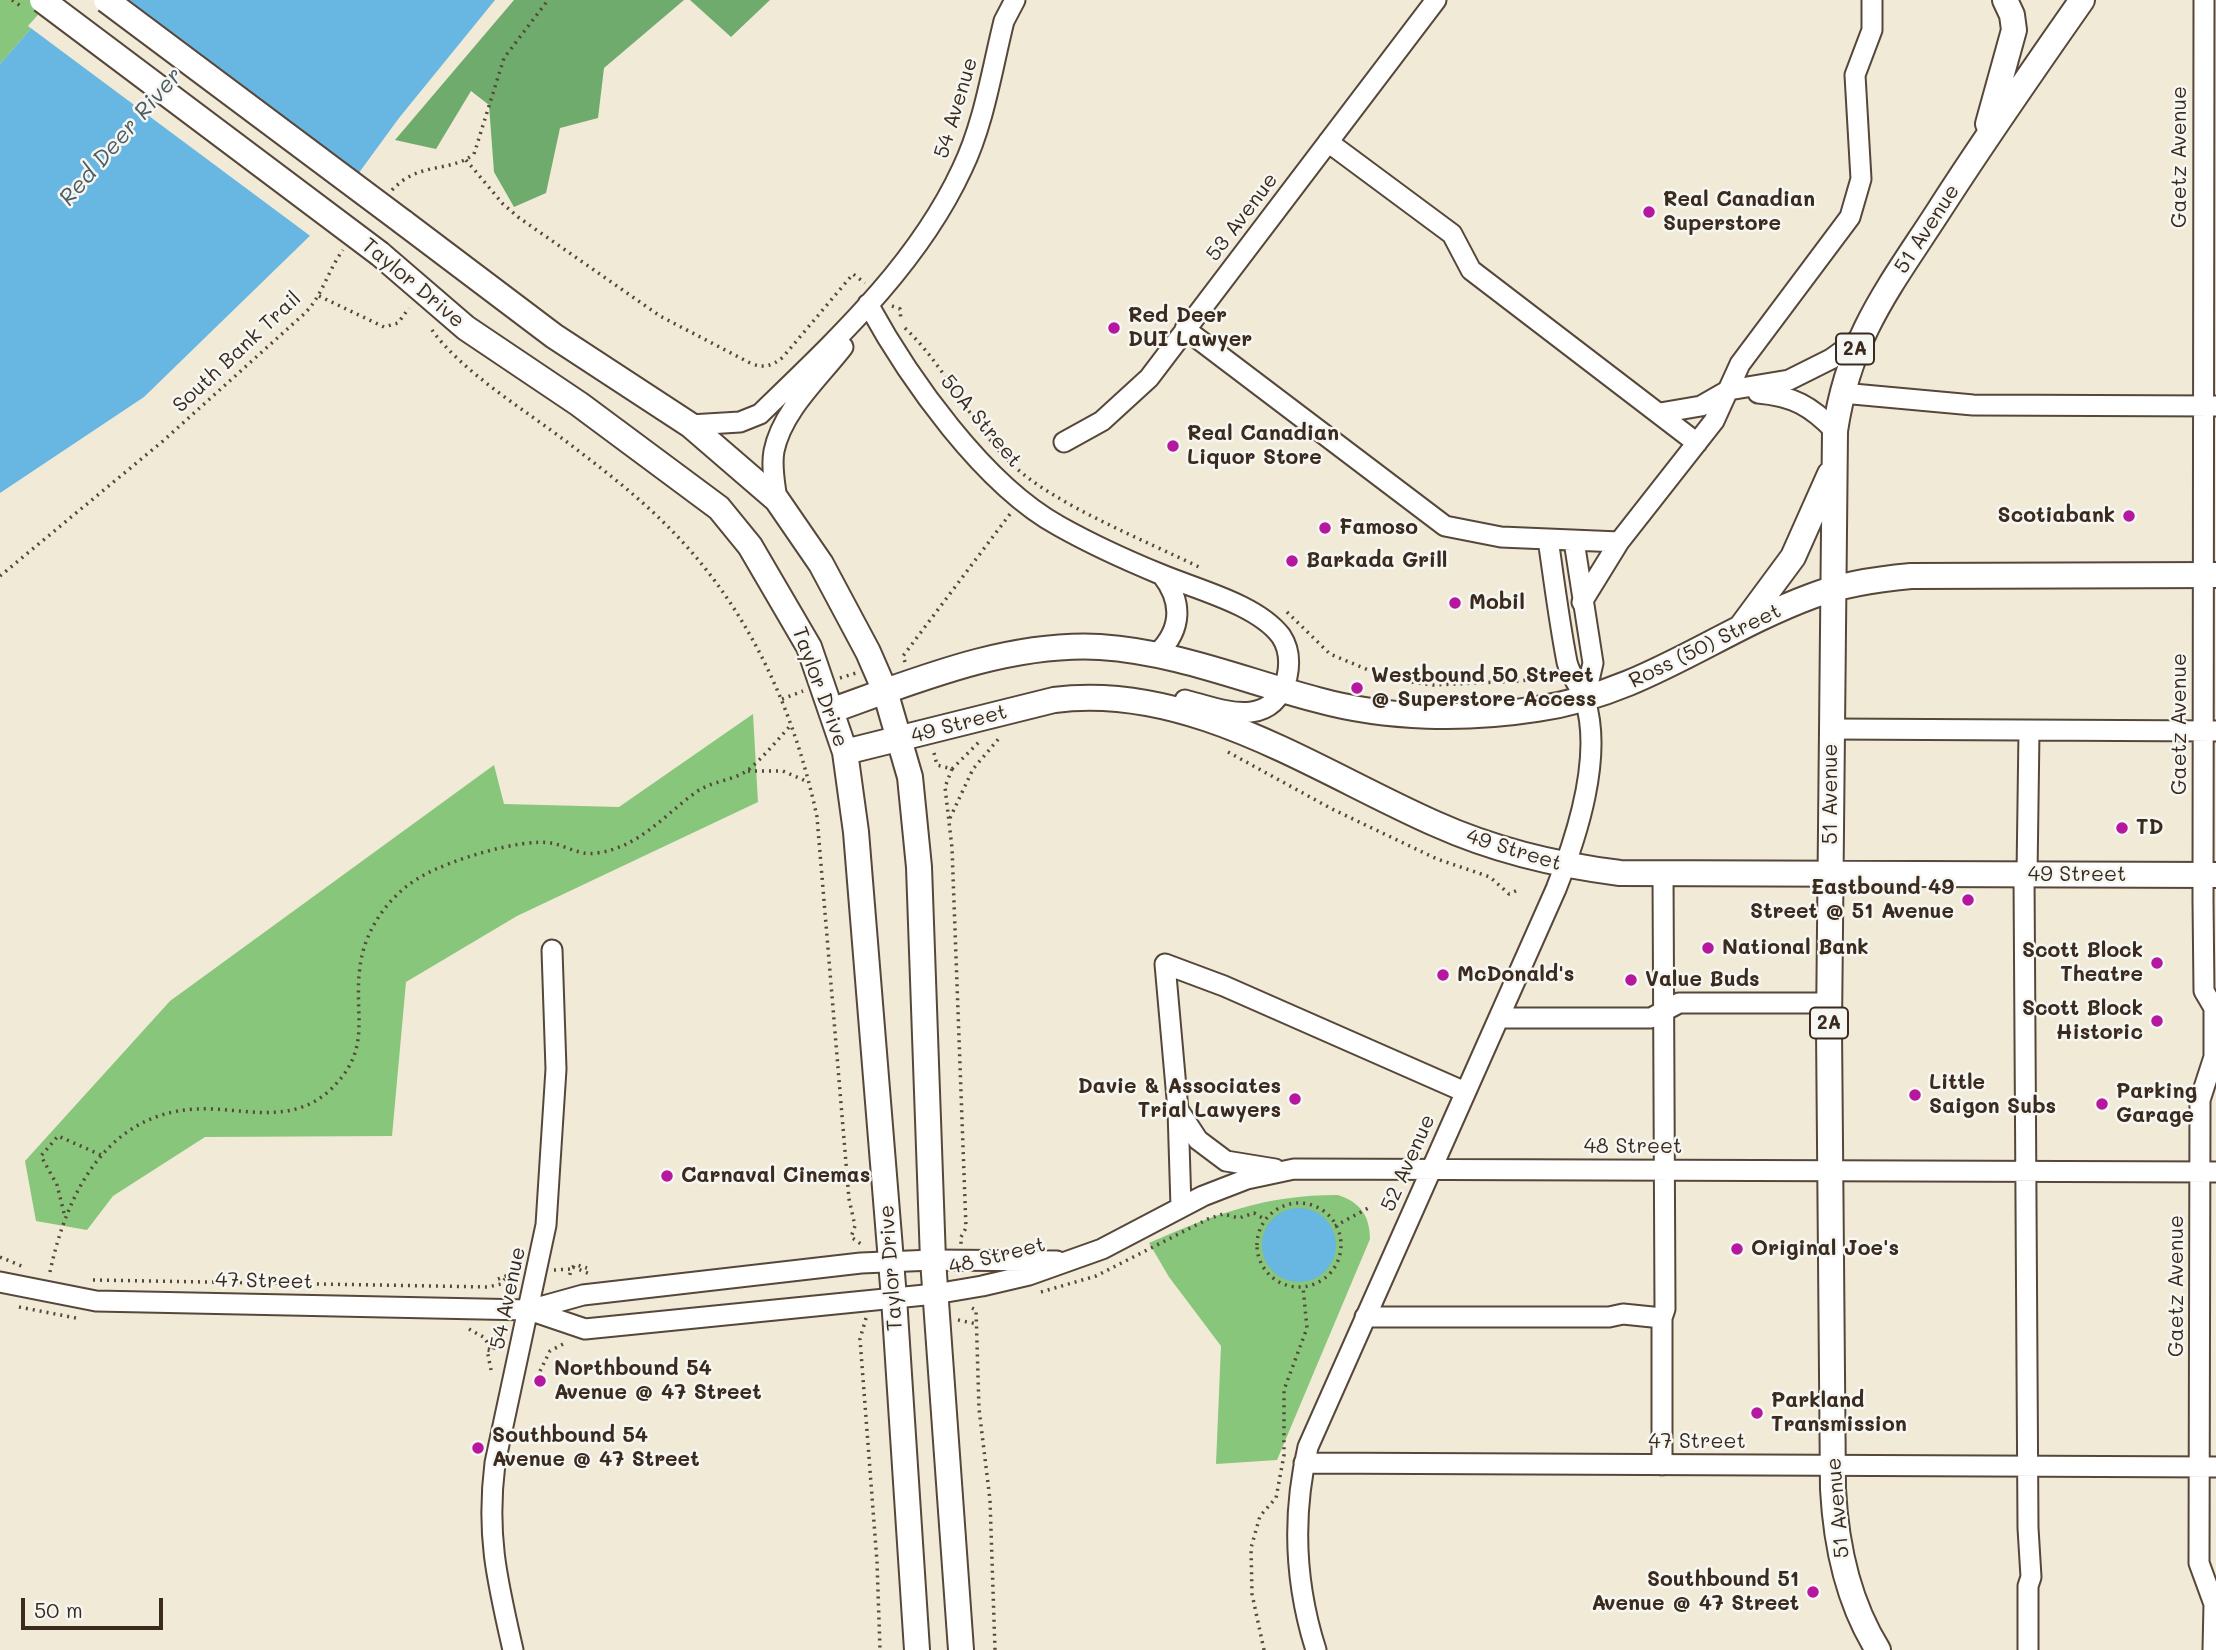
<!DOCTYPE html>
<style>
body{margin:0}
#map{position:relative;width:2216px;height:1650px;overflow:hidden;background:#f0ead6;font-family:Mali,sans-serif}
canvas{display:block}
.scale{position:absolute;left:21px;top:1598px;width:142px;height:32px;box-sizing:border-box;border:4px solid #3b2a1e;border-top:0;padding-left:9px;font-size:21px;line-height:24px;white-space:nowrap;color:#3b2a1e;-webkit-text-stroke:5px #f6f6f2;paint-order:stroke}
</style>
<div id="map">
<canvas width="2216" height="1650"></canvas>
<div class="scale">50 m</div>
</div>
<script>
const ctx = document.querySelector('canvas').getContext('2d');
ctx.lineJoin = 'round';
function fillPath(path, color) { ctx.fillStyle = color; ctx.fill(path, 'evenodd'); }
function stroke(path, color, width, dash) { ctx.strokeStyle = color; ctx.lineWidth = width; ctx.lineCap = dash ? 'butt' : 'round'; ctx.setLineDash(dash || []); ctx.stroke(path); }
function label(font, color, halo, rows, align = 'center') {
  ctx.font = font + ' Mali,sans-serif'; ctx.lineWidth = 5; ctx.setLineDash([]); ctx.textBaseline = 'middle'; ctx.strokeStyle = halo; ctx.fillStyle = color; for (const [text, x, y, turn = 0] of rows) {
    ctx.save(); ctx.translate(x, y); ctx.rotate((+turn || 0) * Math.PI / 180); ctx.textAlign = isNaN(turn) ? turn : align; if (halo) ctx.strokeText(text, 0, 0); ctx.fillText(text, 0, 0); ctx.restore();
  }
}
fillPath(new Path2D(`
 M0,0H56L0,64Z
 M753,714L758,802L517,916L406,982L392,1136L205,1137L113,1196L87,1230L36,1221L25,1161L170,1001L494,765L504,804L619,807Z
 M1338,1195C1360,1202 1370,1216 1370,1239L1277,1460L1216,1464L1221,1346L1169,1277L1149,1243C1216,1214 1264,1195 1338,1195Z`), '#88c67c');
fillPath(new Path2D(`
 M514,0H684L604,68L598,118L560,128L546,193L514,207L494,172L489,105L471,91L436,149L395,140Z
 M690,0H770L731,37Z`), '#6eab6c');
fillPath(new Path2D(`
 M56,0H495L399,118L320,226L144,397L0,493V64Z
 M1262 1245a37 37 0 1 1 74 0a37 37 0 1 1-74 0Z`), '#68b6e2');
fillPath(new Path2D(`
 M51,0H126L361,176L313,238L28,26Z`), '#f0ead6');
const minor = new Path2D(`
 M2204,0L2203,900L2204,991L2214,1008V1057L2200,1100L2199,1563L2214,1604L2213,1650
 M1328,142L1452,234L1471,270L1697,443
 M868,304C909,379 984,485 1059,526C1091,544 1126,560 1160,574C1195,589 1257,604 1281,636C1289,648 1290,663 1287,677C1272,731 1223,710 1185,700
 M1185,329L1445,526L1501,537L1619,542
 M1758,393C1793,396 1811,406 1835,431
 M1842,393L1973,405L2215,406
 M1660,413L1701,406L1729,390L1789,380L1831,359L1859,339
 M690,425L740,422L760,414C835,341 917,266 962,169C984,124 992,69 1004,21L1015,0
 M1064,442L1102,421L1149,378L1436,0
 M777,500C775,484 771,467 774,451C782,411 819,378 843,347
 M1574,541L1593,663L1585,698
 M1582,602L1619,542L1714,421L1740,364L1850,217L1861,179L1855,75L1872,30V0
 M1158,653C1182,629 1183,602 1162,575
 M1831,729L2216,731
 M2024,875L2028,1528L2031,1577L2028,1586V1650
 M2027,875L2029,731
 M1500,1018H1651L1679,1003H1829
 M1179,1111L1198,1140L1226,1161L1275,1169
 M1181,1207L1178,1110L1165,964L1224,986L1465,1092
 M0,1282L96,1301L529,1310L583,1295L861,1263L933,1260L1057,1261
 M529,1310L585,1329L935,1294L982,1286L1029,1275L1102,1249L1203,1196L1247,1179L1294,1169L2216,1172
 M1365,1317H1609L1623,1314L1662,1318
 M1304,1463L2216,1467
 M1662,1465V1318L1665,1309L1663,873
 M513,1650C497,1580 486,1535 495,1463L546,1225L556,1069L552,950
 M1316,1650C1295,1584 1292,1515 1308,1447L1556,889C1577,836 1603,757 1585,700C1581,687 1570,676 1567,662C1559,621 1554,580 1548,539`);
const major = new Path2D(`
 M1988,124L2014,30L2012,15L2005,0
 M403,222L554,336L690,425L777,500L821,564L868,652L885,691L910,777L919,867L933,1260L961,1650
 M380,254L466,328L579,404L719,508L750,546L809,647L845,752L856,832L894,1298L917,1650
 M1742,626L1793,557L1830,474
 M833,710C917,680 1009,642 1100,647C1177,652 1245,681 1318,700C1387,719 1467,720 1537,709C1644,693 1715,632 1812,596C1843,584 1877,579 1911,576L2216,575
 M845,752L1054,700C1190,682 1316,771 1436,824C1496,851 1556,865 1620,873L2216,875
 M1878,1650C1848,1602 1836,1546 1833,1489L1829,1028L1835,431C1849,337 1888,289 1938,212C1984,140 2033,70 2082,0`);
stroke(minor, '#56473a', 23);
stroke(major, '#56473a', 28);
stroke(new Path2D(`
 M466,160L503,204L518,217L660,316L752,364C765,368 772,366 783,357L853,274L865,283
 M392,190C419,161 450,173 474,154L504,58L548,0
 M319,296L384,327L398,323L409,308
 M892,306L900,309L901,321
 M905,328C948,369 971,426 1015,467C1056,505 1146,541 1199,567
 M432,330C461,371 526,411 567,442C605,471 643,500 676,535C751,613 795,713 817,817L849,1199L855,1226L851,1237L861,1244
 M0,576L163,441L304,314C322,297 328,270 343,250
 M1287,612L1330,654L1390,679L1433,685L1520,681L1533,679L1539,672L1541,673
 M905,662L903,656L1010,514
 M840,678L856,673
 M782,699L803,691
 M1228,752L1332,809L1437,859L1490,877L1509,894L1518,890
 M934,753L937,765L952,769L945,787L952,848L966,1228L961,1237V1244
 M952,769L980,741
 M748,771H783L808,782
 M950,818L973,769L1001,736
 M1257 1245a42 42 0 1 1 84 0a42 42 0 1 1-84 0Z
 M64,1213L57,1185L41,1156L58,1136L101,1155
 M1335,1226L1372,1206
 M0,1257L24,1267
 M572,1267L577,1265L587,1268
 M573,1267L590,1274
 M554,1270L571,1269L569,1279
 M50,1272C68,1187 112,1104 213,1109C254,1111 294,1122 329,1091C374,1049 353,1017 360,967C364,930 390,893 424,875C451,860 521,838 551,843C567,846 580,856 597,853C639,847 662,817 695,793C710,781 733,781 748,770C764,757 778,739 792,724
 M498,1279L506,1276L509,1281L507,1292
 M93,1280L488,1287L501,1284L513,1269L518,1271
 M1041,1292L1096,1276L1208,1219L1223,1214L1239,1218L1254,1213L1266,1220
 M19,1307L76,1318
 M972,1308L976,1310L979,1409L990,1500L995,1650
 M866,1318L860,1339L877,1562L880,1650
 M958,1320L977,1324
 M469,1329L485,1338L491,1350
 M491,1370L487,1350L493,1351L499,1327
 M540,1371L550,1351L565,1343
 M1264,1650L1252,1594L1251,1548L1260,1516L1276,1498L1284,1455V1390L1307,1328L1303,1287`), '#56473a', 3.5, [2, 5]);
stroke(minor, '#fff', 19);
stroke(major, '#fff', 24);
const majorBridge = new Path2D(`
 M42,0L380,254
 M106,0L403,222`);
stroke(majorBridge, '#56473a', 28, []);
stroke(new Path2D(`
 M12,0L22,7`), '#56473a', 3.5, [2, 5]);
stroke(majorBridge, '#fff', 24);
for (const [x, y, r, color] of [
 [1649,212,7,"#b5179e"],
 [1114,328,7,"#b5179e"],
 [1173,446,7,"#b5179e"],
 [2129,516,7,"#b5179e"],
 [1325,528,7,"#b5179e"],
 [1292,561,7,"#b5179e"],
 [1455,603,7,"#b5179e"],
 [1357,688,7,"#b5179e"],
 [2122,828,7,"#b5179e"],
 [1968,900,7,"#b5179e"],
 [1708,948,7,"#b5179e"],
 [2157,963,7,"#b5179e"],
 [1443,975,7,"#b5179e"],
 [1631,980,7,"#b5179e"],
 [2157,1021,7,"#b5179e"],
 [1915,1095,7,"#b5179e"],
 [1295,1099,7,"#b5179e"],
 [2102,1104,7,"#b5179e"],
 [667,1176,7,"#b5179e"],
 [1737,1249,7,"#b5179e"],
 [540,1381,7,"#b5179e"],
 [1757,1413,7,"#b5179e"],
 [478,1448,7,"#b5179e"],
 [1813,1592,7,"#b5179e"]
]) { const dot = new Path2D(); dot.arc(x, y, r, 0, 2 * Math.PI); ctx.fillStyle = color; ctx.fill(dot); stroke(dot, '#f6f6f2', 2.5); }
for (const [x, y, w] of [
 [1855,349,38],
 [1829,1023,38]
]) { const box = new Path2D(); box.roundRect(x - w / 2, y - 15.5, w, 31, 5); ctx.fillStyle = '#f6f6f2'; ctx.fill(box); stroke(box, '#3b2a1e', 2); }
label('bold 19px', '#3b2a1e', null, [
 ["2A",1855,349],
 ["2A",1829,1023]
]);
label('21px', '#3b2a1e', '#f6f6f2', [
 ["54 Avenue",956,108,-73],
 ["Gaetz Avenue",2180,157,-90],
 ["53 Avenue",1242,217,-53],
 ["51 Avenue",1927,229,-57],
 ["Taylor Drive",413,283,40],
 ["South Bank Trail",237,352,-43],
 ["50A Street",981,421,50],
 ["Ross (50) Street",1705,646,-26],
 ["Taylor Drive",820,687,70],
 ["49 Street",959,724,-15],
 ["Gaetz Avenue",2180,724,-90],
 ["51 Avenue",1831,794,-90],
 ["49 Street",1514,850,17],
 ["49 Street",2077,875],
 ["48 Street",1633,1147],
 ["52 Avenue",1408,1163,-66],
 ["48 Street",997,1256,-14],
 ["Taylor Drive",891,1268,-94],
 ["47 Street",264,1281,1],
 ["Gaetz Avenue",2177,1286,-90],
 ["54 Avenue",508,1298,-78],
 ["47 Street",1697,1442],
 ["51 Avenue",1838,1508,-95]
]);
label('bold 21px', '#3b2a1e', '#f6f6f2', [
 ["Real Canadian",1663,200],
 ["Superstore",1663,224],
 ["Red Deer",1128,316],
 ["DUI Lawyer",1128,340],
 ["Real Canadian",1187,434],
 ["Liquor Store",1187,458],
 ["Scotiabank",2115,516,"right"],
 ["Famoso",1339,528],
 ["Barkada Grill",1306,561],
 ["Mobil",1469,603],
 ["Westbound 50 Street",1371,676],
 ["@ Superstore Access",1371,700],
 ["TD",2136,828],
 ["Eastbound 49",1954,888,"right"],
 ["Street @ 51 Avenue",1954,912,"right"],
 ["National Bank",1722,948],
 ["Scott Block",2143,951,"right"],
 ["Theatre",2143,975,"right"],
 ["McDonald's",1457,975],
 ["Value Buds",1645,980],
 ["Scott Block",2143,1009,"right"],
 ["Historic",2143,1033,"right"],
 ["Little",1929,1083],
 ["Saigon Subs",1929,1107],
 ["Davie & Associates",1281,1087,"right"],
 ["Trial Lawyers",1281,1111,"right"],
 ["Parking",2116,1092],
 ["Garage",2116,1116],
 ["Carnaval Cinemas",681,1176],
 ["Original Joe's",1751,1249],
 ["Northbound 54",554,1369],
 ["Avenue @ 47 Street",554,1393],
 ["Parkland",1771,1401],
 ["Transmission",1771,1425],
 ["Southbound 54",492,1436],
 ["Avenue @ 47 Street",492,1460],
 ["Southbound 51",1799,1580,"right"],
 ["Avenue @ 47 Street",1799,1604,"right"]
], 'left');
label('italic 23px', '#4b5b63', '#f6f6f2', [
 ["Red Deer River",121,137,-49]
]);
</script>
